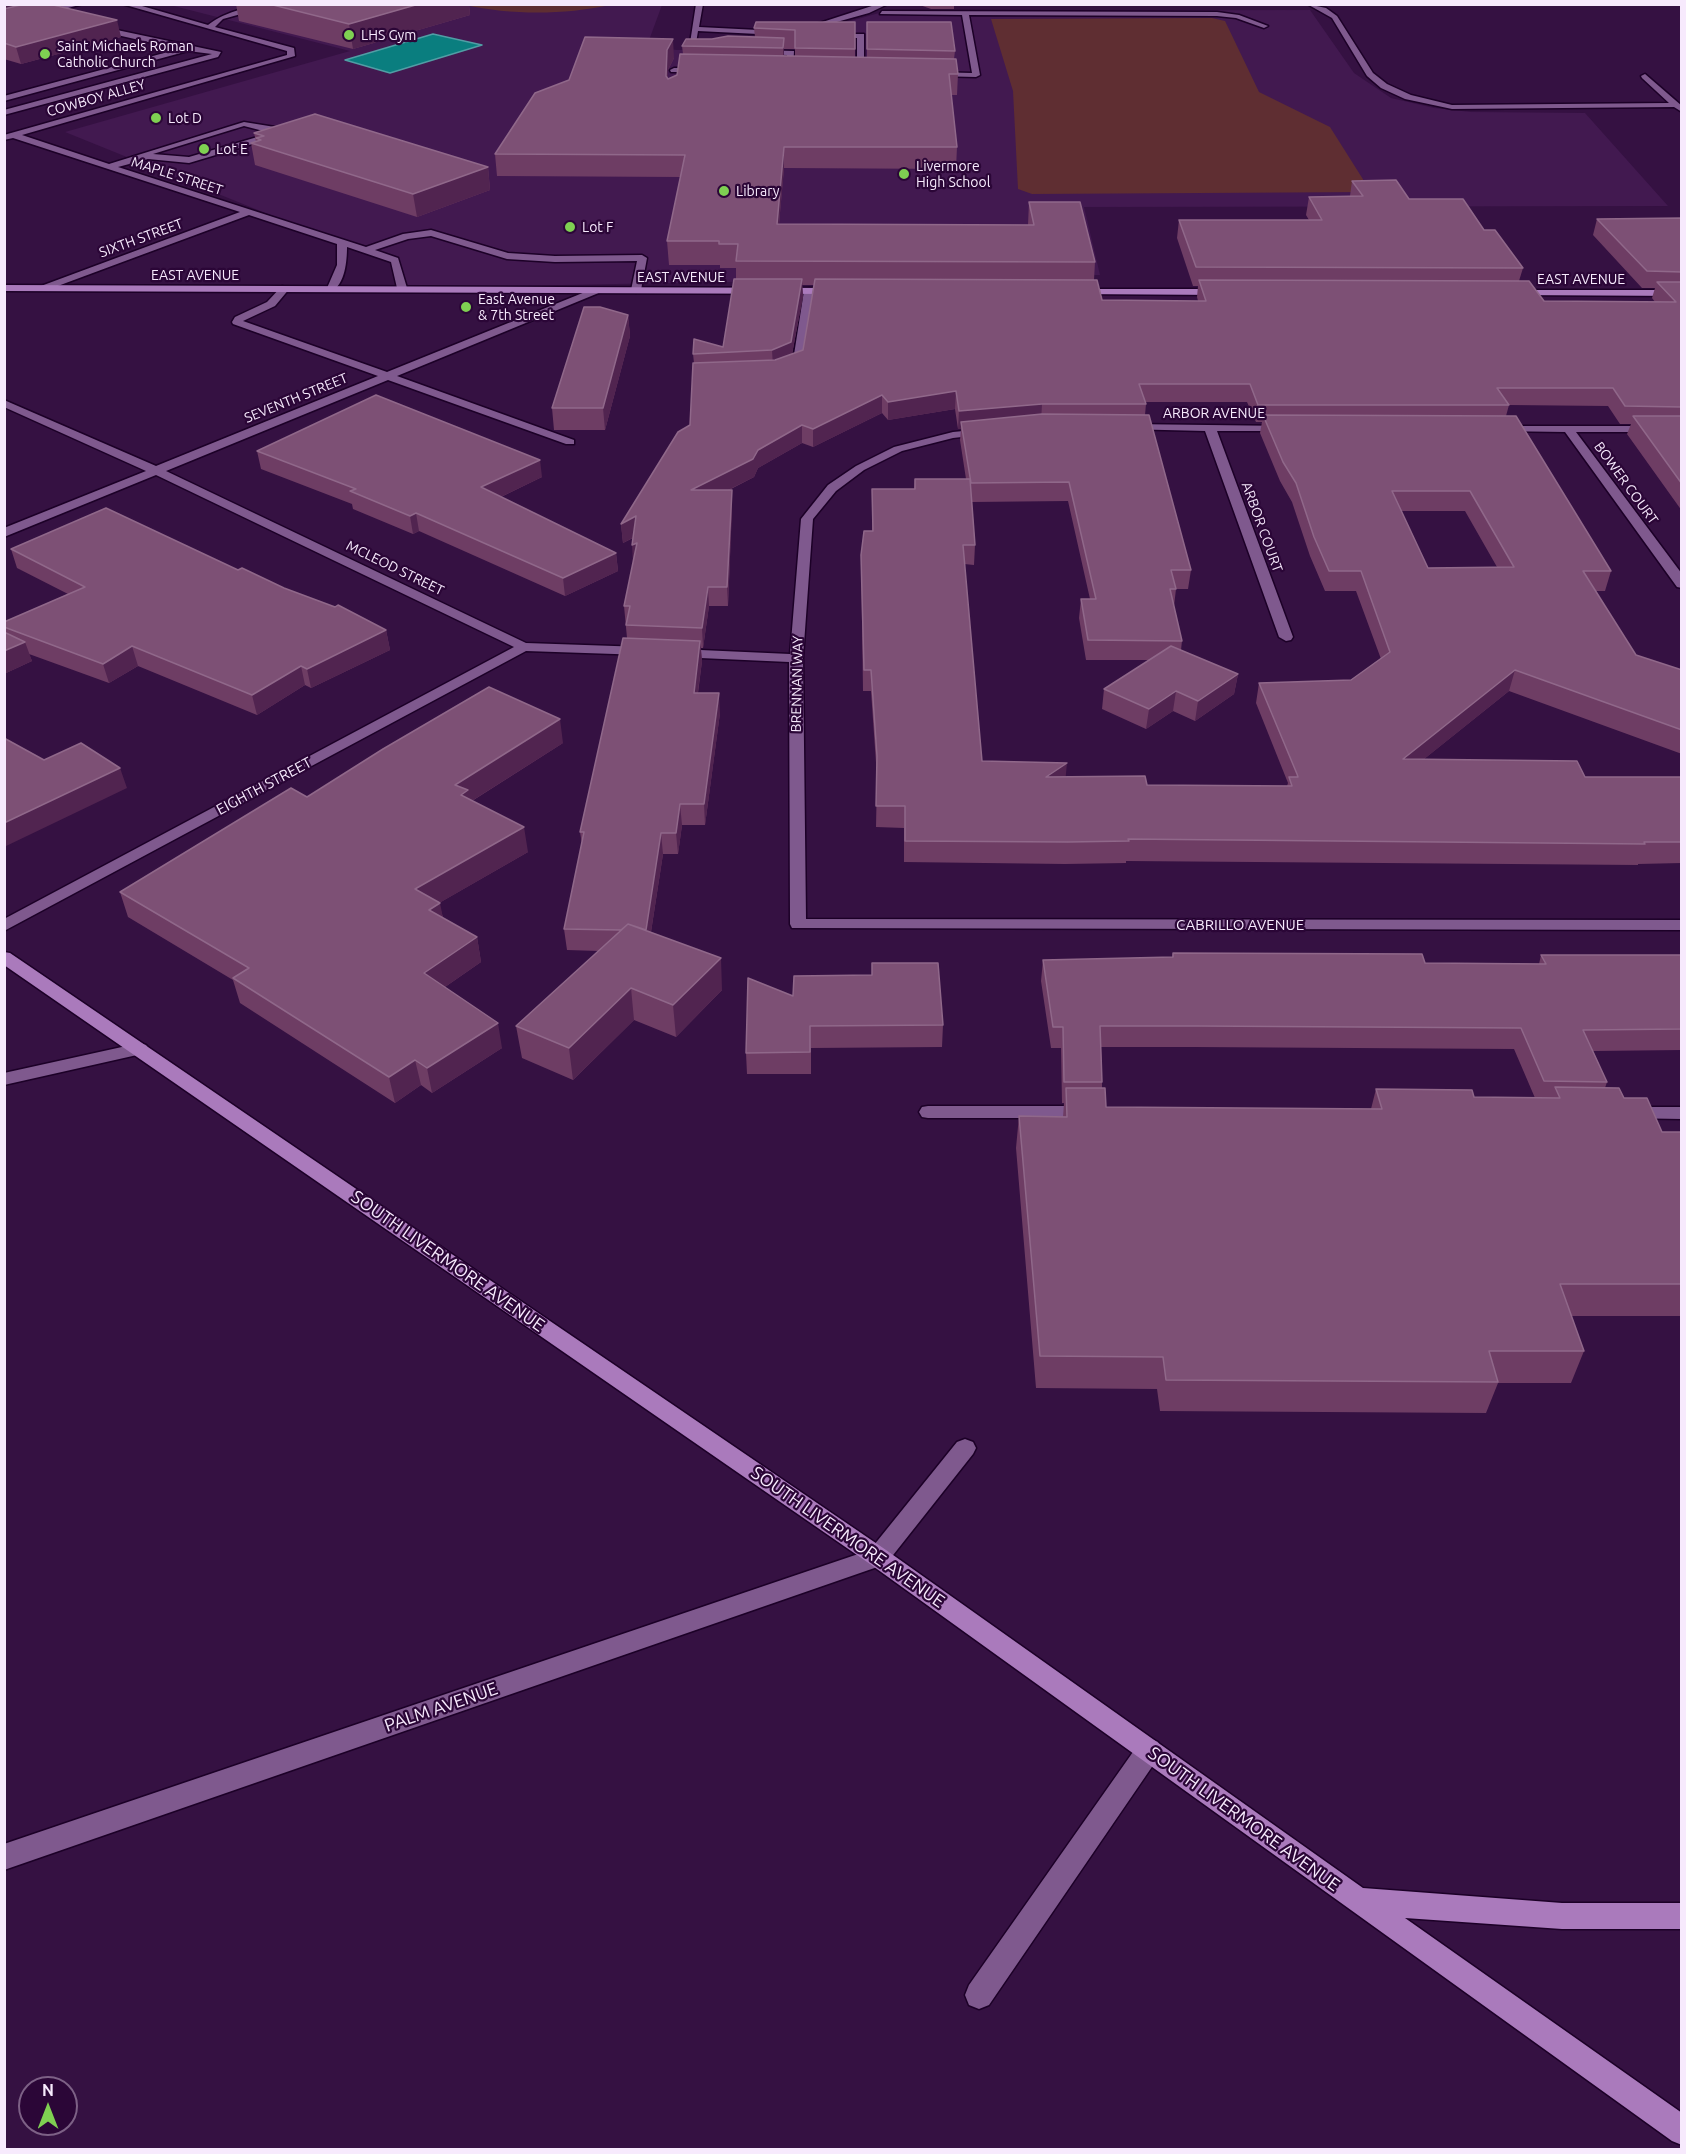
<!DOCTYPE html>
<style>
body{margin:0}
#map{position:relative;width:1686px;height:2154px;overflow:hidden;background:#351142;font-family:Ubuntu,sans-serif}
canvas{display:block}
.frame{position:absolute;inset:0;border:6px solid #f7eafd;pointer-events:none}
.north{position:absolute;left:18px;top:2076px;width:60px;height:60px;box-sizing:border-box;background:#2b0637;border:2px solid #7d6186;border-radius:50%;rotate:0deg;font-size:16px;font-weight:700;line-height:24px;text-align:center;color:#f7eafd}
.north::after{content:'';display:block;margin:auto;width:21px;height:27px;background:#7fd052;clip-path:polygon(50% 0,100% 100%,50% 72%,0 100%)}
</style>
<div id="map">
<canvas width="1686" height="2154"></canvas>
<div class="frame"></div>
<div class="north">N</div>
</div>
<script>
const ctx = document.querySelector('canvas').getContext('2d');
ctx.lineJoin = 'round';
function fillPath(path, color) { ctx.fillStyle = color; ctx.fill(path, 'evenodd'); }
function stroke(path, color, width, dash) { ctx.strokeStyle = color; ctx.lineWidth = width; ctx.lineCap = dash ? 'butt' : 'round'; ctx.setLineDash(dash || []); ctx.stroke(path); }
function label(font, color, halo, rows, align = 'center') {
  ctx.font = font + ' Ubuntu,sans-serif'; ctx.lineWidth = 4.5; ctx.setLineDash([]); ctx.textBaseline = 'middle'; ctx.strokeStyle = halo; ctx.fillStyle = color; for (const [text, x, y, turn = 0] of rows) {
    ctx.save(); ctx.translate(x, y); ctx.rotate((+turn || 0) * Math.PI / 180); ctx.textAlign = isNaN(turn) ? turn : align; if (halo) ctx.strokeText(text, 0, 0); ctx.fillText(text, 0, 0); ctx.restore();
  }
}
fillPath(new Path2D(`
 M170,5H662L648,43L660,48L677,50H703L805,34L886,11L1310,10L1354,73L1391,98L1434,108L1471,112L1585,113L1668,206L1084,207L1100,275L402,288L395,260L342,244L65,132L350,51Z`), '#421950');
fillPath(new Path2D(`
 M465,5H610C564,15 511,15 465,5Z
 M1212,18L1225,21L1259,92L1330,127L1371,192L1032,194L1018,189L1013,91L991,19Z`), '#5f2e32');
const water = new Path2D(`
 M433,34L482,45L390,73L345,60Z`);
fillPath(water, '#0a7e7f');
stroke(water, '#519ea5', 1.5);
const minor = new Path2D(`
 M70,4H83L4,25V21Z
 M122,4H135L208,25C226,11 255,4 277,4L223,19L215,27L294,48L295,56L22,135L109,164L244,122L275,127L280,134L279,136L189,163L148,159L118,167L366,247L403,234L431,230L508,253L555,256L642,255L647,258L641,290L636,293L631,290L637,261L555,262L507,259L431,236L408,239L375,250L398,258L407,288L405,290L397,288L391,262L347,247C347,261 345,284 332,291L327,288L337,265V244L249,215L47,290H41V286L240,212L13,138L4,140V135L287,55V51ZM244,126L271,133L189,157L153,154Z
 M696,4H703L699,27L778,31L782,33L778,35L698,31L696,43H690Z
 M878,4H888L869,13L808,30L804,28Z
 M1307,4L1326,8L1337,16L1373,73L1387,84L1411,95L1452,105L1669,103L1642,78L1641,76L1645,74L1682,106V112L1674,107L1452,109L1405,99L1381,88L1367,76L1332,18Z
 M882,11L1217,12L1239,15L1268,26L1264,28L1236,18L1217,16L969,15L980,75L976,77L935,76H932V72L972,73L962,15L880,14Z
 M98,26L221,52L218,57L4,115V110L212,54L188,51L4,101V96L179,49L95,30Z
 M827,34H864V75L857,73V38H830Z
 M757,50L794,51L793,70L801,72L797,74H786L787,55L760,54Z
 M674,68H703L707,70L703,72H671L670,70Z
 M282,286L290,288L275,306L243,321L387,372L595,288H601V292L397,376L574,440V444H566L388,380L166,471L526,643L644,647L651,651L644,655L526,651L4,931V919L514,647L156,475L4,537V528L146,471L4,407V400L156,466L378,376L233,324L232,322L235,317L267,302Z
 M809,288L814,291L803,363L791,371H783V367L793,361L804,291Z
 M1128,424L1288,426L1290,428L1284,431H1217L1293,637L1291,640L1286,641L1279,637L1205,431L1124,429L1122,427Z
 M1500,426H1682V432H1576L1682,574V588L1677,587L1565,432L1496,431V427Z
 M984,429L990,432L988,434L953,438L902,451L864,470L836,491L813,519L803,658L806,919L1682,920V930L792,928L790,924L789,662L678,657L671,653L678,649L790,654L801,519L828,485L856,466L894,447L953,432Z
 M140,1043L146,1045L149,1049L146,1053L4,1085V1073Z
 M928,1106H1086L1092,1107L1095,1112L1092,1117L1086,1118H928L922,1117L919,1112L922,1107Z
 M1629,1107H1682V1119L1623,1118L1620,1113L1623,1108Z
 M965,1439L973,1442L976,1448L973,1454L886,1564L4,1870V1844L870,1550L957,1442Z
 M1149,1738L1158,1742L1161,1750L1158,1758L989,2005L979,2009L969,2005L965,1995L969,1985L1140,1742Z`);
const major = new Path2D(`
 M4,285L837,288L842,291L837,294L4,291Z
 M1077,289H1221L1226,292L1221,295L1074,294L1072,292Z
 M1515,290H1682V296L1512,295V291Z
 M4,952L10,953L886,1550L1363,1888L1562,1903H1682V1929H1562L1405,1918L1682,2113V2145L1672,2141L870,1564L4,965Z`);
stroke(minor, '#1c0027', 3);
stroke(major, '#1c0027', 3);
fillPath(minor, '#7f598e');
fillPath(major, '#aa7abc');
fillPath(new Path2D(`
 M4,4L121,37L21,64L4,59Z
 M236,4H469L470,15L353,49L239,21Z
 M917,4H954V9H931Z
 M855,22V57H867V22L955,51L954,59L958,74L957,95H951L957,147L956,169L784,168L779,224L1028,225L1029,202L1095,262L1094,280L1102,300L1198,301L1197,297L1198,286H1193L1177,238L1179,220H1309L1306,215L1309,197L1350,196L1352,181L1409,199L1484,230L1523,268L1519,281L1544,301L1655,302L1652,298L1655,288H1642L1593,235L1597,219L1682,218V511L1627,434L1631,424H1620L1608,406L1509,405L1506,416L1611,571L1605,591H1595L1636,655L1682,670V754L1509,691L1424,759L1585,777H1682V863L1638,864V865L1126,861V863L1065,864L904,862V828L876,827L877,777L871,691H863L861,555L872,531V489H914L915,479H966L960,440L961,429H958L955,409L888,420L882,413L813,447L802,443L758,468L754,477L729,490H732V508L728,606H709L703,648H701L702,661L698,693L720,713L705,825H682L678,854H663L651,932L722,990L676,1037L634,1020L573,1080L522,1058L516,1026L599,951L567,950L564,929L582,844L580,832L627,638L624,606L633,563V538L623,543L621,524L690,425L694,363L693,354L723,347L736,279V268H720V265H669L667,241L681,177L497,176L495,154L569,80L674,58L668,70L667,78L668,79L677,75L683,54L682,46L712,39L755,37L754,28ZM784,49H795V56H784ZM802,285H814L803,350L792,354L803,296ZM1145,402H1247L1256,422H1262L1260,433L1280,481L1292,502L1310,556L1325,591H1356L1381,659L1351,680L1259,683L1256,703L1288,783L1287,786L1147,785L1066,777L982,761L964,564L974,565L975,545L972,502L1068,501L1090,599H1081L1079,618L1086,660H1149L1104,689L1102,709L1146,729L1173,711L1195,721L1234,694L1238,674L1181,650L1182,641L1174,606L1176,589H1188L1191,570L1145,415L1146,404ZM1401,511H1465L1497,567L1428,568Z
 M254,133L488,167L490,190L417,217L255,165L251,143L256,142Z
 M628,315L630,336L605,430H554L552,408Z
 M257,451L542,477L501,497L616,553L618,571L565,596L419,531L413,534L353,509L352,504L261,469Z
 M11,549L238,570L284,588L386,630L390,650L311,688L305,685L257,715L138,666L109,683L29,654L32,661L4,674V622L68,594L17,568Z
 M563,743L472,801L528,852L439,903L443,918L477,937L481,962L445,987L502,1048L432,1093L421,1085L395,1103L240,1003L233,980L128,917L120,892L307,797Z
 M1173,953L1425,963L1539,964L1541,955H1682V1050L1593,1051L1607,1082L1605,1088L1624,1098L1662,1132H1682V1316H1571L1584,1351L1571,1383H1498L1486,1413L1160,1411L1157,1389L1036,1388L1016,1148L1019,1116L1063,1117L1064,1103H1062L1061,1048H1051L1041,981L1043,960L1172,957ZM1101,1047H1194L1514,1049L1535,1098L1474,1097L1376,1089L1371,1109L1106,1107L1102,1088V1082Z
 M872,963L943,1025L942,1047L811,1048V1074H747L746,1053L793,996L872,975Z`), '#6e3d64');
fillPath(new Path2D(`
 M4,4H47L4,19Z
 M419,4H469L470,15L353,49L349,24Z
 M117,20L121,37L21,64L16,47Z
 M784,38V57L783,68V48Z
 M673,39L674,58L668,70L667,97L666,76L667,50Z
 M784,147V168L777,247V224Z
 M488,167L490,190L417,217L413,194Z
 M802,279L803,296L791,359L773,367L772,350Z
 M628,315L630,336L605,430L603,408Z
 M956,391L955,409L888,420V402Z
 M882,395V413L813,447V429Z
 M1042,404L1041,422H961V429H958L959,411Z
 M802,425V443L758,468L754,477L692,508L691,490Z
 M540,460L542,477L484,505L481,487Z
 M732,490V508L728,606L727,587Z
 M416,513L419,531L413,534L410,516Z
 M636,516L638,535L623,543L621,524Z
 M637,543L633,564L632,545Z
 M616,553L618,571L565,596L563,578Z
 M708,587L709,606L703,648L702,628Z
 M386,630L390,650L311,688L307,669Z
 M700,641L702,661L695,713L694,693Z
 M25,642L32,661L4,674V651Z
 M132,646L138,666L109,683L103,664Z
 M301,666L305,685L257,715L252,695Z
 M1515,670L1509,691L1398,780L1403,759Z
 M1238,674L1234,694L1195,721L1198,701Z
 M1176,691L1173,711L1146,729L1149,709Z
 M719,693L720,713L705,825L704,804Z
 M560,719L563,743L470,802L472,815L455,785Z
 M1067,763L1065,784L1046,777Z
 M120,768L127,788L4,847V823Z
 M680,804L682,825L678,854L676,833Z
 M524,827L528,852L420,914L415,889Z
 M661,833L663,854L648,951L646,930Z
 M440,903L445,928L429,910Z
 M477,937L481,962L429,998L424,973Z
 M721,958L722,990L676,1037L673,1005Z
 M631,988L634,1020L573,1080L569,1048Z
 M498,1023L502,1048L432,1093L427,1068Z
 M415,1060L421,1085L395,1103L389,1077Z`), '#512450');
const building = new Path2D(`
 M24,4H49L117,20L16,47L4,43V9Z
 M269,4H419L349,24Z
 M756,22H855V49L795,48V30L754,28Z
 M867,22H951L955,51L867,49Z
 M728,36L784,38L783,48L682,46L686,39H712Z
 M585,37L673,39L667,50L666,76L668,79L677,75L680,54L956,59L958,74H949L957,147H784L777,224L1034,225L1029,202H1080L1095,262L736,261L738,244H719V241H667L685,155L495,154L535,93L569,80Z
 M315,114L488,167L413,194L251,143L261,140L256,138L264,136L254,133Z
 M1396,180L1409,199H1463L1484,230H1495L1523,268L1196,267L1179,220H1322L1309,197L1363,196L1352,181Z
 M1682,218V272L1647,271L1597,219Z
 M734,279H802L791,342L772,350L693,354L694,339L723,347Z
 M815,279L1097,280L1102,300L1199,301H1206L1199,280L1529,281L1544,301L1676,302L1657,282H1682V407L1625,406L1613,388H1497L1509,405H1258L1250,384H1139L1146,404H1042L959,411L956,391L888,402L882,395L813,429L802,425L758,450L753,459L691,490H732L727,587H708L702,628L626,625L630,606H624L637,543L632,545L636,516L621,524L678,432L690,425L693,363L775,360L803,350Z
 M584,307H600L628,315L603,408H552Z
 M376,395L540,460L481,487L616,553L563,578L416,513L410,516L350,491L356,489L257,451Z
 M1042,414L1149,415L1191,570H1171L1176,589H1170L1182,641L1088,640L1081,599H1096L1069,482L971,483L961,422Z
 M1263,415L1516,416L1611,571H1583L1636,655L1682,670V730L1515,670L1403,759L1577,761L1585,777H1682V842H1644L1645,844L1128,839L1129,841L1068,842L905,841V806H876L877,756L871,670H864L861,555L864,531H873L872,489H915V479H970L975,545H963L982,761L1067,763L1046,777L1145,776L1147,785L1292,786L1289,777H1298L1297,774L1259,683L1351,680L1390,652L1361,571H1329L1314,537L1296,483L1283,462ZM1392,491H1470L1514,567L1428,568Z
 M1633,416H1682V484Z
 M106,508L238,570L242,568L284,588L335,607L338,605L386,630L307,669L301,666L252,695L132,646L103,664L4,627V622L85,587L11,549Z
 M4,632L25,642L4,651Z
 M623,638L700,641L694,693H719L704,804H680L676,833H661L646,930L628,924L621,930L564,929L584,832H580Z
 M1171,646L1238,674L1198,701L1176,691L1149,709L1104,689Z
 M489,687L560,719L455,785L468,790L461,795L524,827L415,889L440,903L429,910L477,937L424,973L498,1023L427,1068L415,1060L389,1077L233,978L249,968L120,892L291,788L307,797L383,749Z
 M4,738L44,760L81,743L120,768L4,823Z
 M628,924L721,958L673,1005L631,988L569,1048L516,1026Z
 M1173,953L1422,954L1425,963L1546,964L1541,955H1682V1029L1583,1030L1607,1082L1544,1081L1521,1028L1198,1026H1100L1102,1082H1064L1063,1027H1053L1043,960L1173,957Z
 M872,963H938L943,1025L810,1026V1052L746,1053L748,978L793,996L794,976L872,975Z
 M1555,1087L1619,1088L1624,1098H1647L1662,1132H1682V1284H1560L1584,1351H1489L1498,1382L1166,1380L1163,1357L1040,1356L1019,1116L1067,1117L1066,1088H1105L1106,1107L1382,1109L1376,1089L1472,1090L1474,1097L1560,1098Z`);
fillPath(building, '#7d5075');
stroke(building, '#90688a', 1.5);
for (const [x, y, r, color] of [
 [349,35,6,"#7fd052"],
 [45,54,6,"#7fd052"],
 [156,118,6,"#7fd052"],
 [204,149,6,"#7fd052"],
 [904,174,6,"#7fd052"],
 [724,191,6,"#7fd052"],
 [570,227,6,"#7fd052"],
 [466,307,6,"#7fd052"]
]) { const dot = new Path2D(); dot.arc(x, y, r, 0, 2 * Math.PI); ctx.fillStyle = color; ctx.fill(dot); stroke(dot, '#2b0637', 2); }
label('14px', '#f7eafd', '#2b0637', [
 ["LHS Gym",361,35],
 ["Saint Michaels Roman",57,46],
 ["Catholic Church",57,62],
 ["Lot D",168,118],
 ["Lot E",216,149],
 ["Livermore",916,166],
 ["High School",916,182],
 ["Library",736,191],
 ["Lot F",582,227],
 ["East Avenue",478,299],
 ["& 7th Street",478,315]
], 'left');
label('14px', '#f7eafd', '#2b0637', [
 ["COWBOY ALLEY",96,98,-16],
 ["MAPLE STREET",177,176,18],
 ["SIXTH STREET",141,238,-20],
 ["EAST AVENUE",195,275],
 ["EAST AVENUE",681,277],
 ["EAST AVENUE",1581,279],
 ["SEVENTH STREET",296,398,-22],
 ["ARBOR AVENUE",1214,413],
 ["BOWER COURT",1626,483,54],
 ["ARBOR COURT",1262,527,70],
 ["MCLEOD STREET",395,568,26],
 ["BRENNAN WAY",797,684,-89]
]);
label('15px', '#f7eafd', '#2b0637', [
 ["EIGHTH STREET",264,786,-28],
 ["CABRILLO AVENUE",1240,925]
]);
label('18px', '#f7eafd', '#2b0637', [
 ["SOUTH LIVERMORE AVENUE",448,1261,35],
 ["SOUTH LIVERMORE AVENUE",848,1537,35],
 ["PALM AVENUE",441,1707,-19],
 ["SOUTH LIVERMORE AVENUE",1244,1819,36]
]);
</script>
